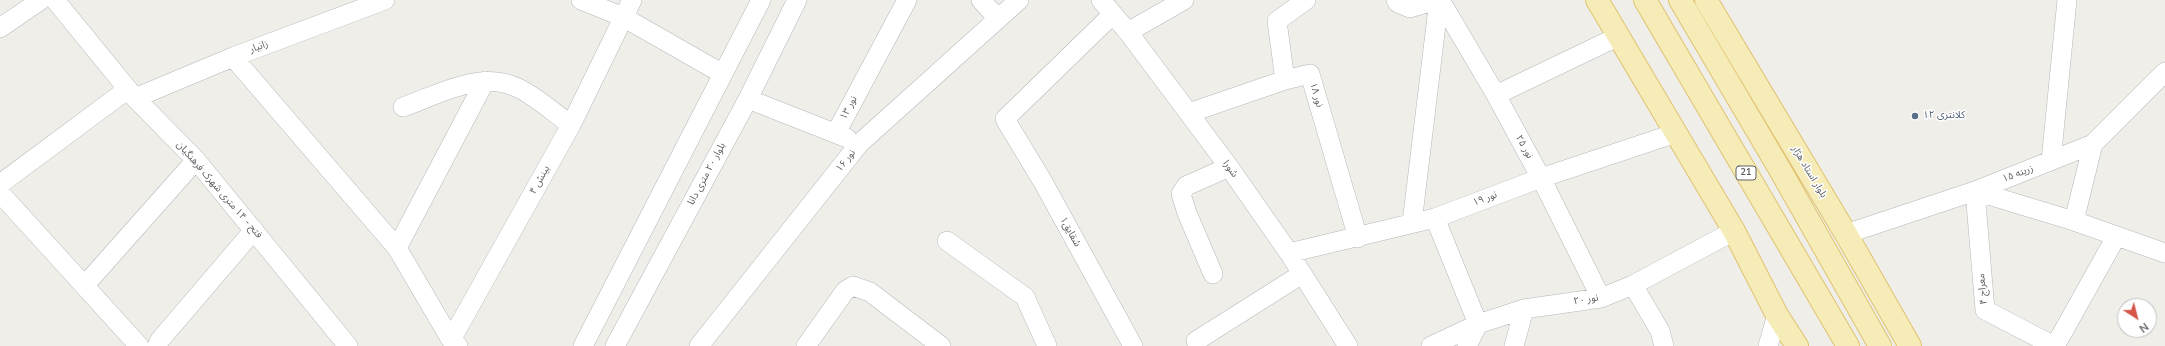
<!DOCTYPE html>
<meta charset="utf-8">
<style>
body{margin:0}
#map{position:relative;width:2165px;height:346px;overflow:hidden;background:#efeee8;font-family:"Nunito Sans",sans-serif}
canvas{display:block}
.north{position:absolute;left:2117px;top:298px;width:40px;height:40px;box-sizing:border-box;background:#fff;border:1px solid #bfc0c2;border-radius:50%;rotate:144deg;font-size:11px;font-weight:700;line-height:16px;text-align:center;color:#5f6266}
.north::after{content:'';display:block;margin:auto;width:14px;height:18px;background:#d55549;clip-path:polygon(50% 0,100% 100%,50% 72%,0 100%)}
</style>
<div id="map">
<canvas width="2165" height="346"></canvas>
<div class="north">N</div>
</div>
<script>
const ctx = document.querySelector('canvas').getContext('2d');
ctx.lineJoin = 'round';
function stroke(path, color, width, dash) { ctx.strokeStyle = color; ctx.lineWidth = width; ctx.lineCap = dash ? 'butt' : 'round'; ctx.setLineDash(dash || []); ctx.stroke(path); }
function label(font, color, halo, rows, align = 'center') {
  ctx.font = font + ' "Nunito Sans","Noto Sans Arabic",sans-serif'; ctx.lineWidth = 3; ctx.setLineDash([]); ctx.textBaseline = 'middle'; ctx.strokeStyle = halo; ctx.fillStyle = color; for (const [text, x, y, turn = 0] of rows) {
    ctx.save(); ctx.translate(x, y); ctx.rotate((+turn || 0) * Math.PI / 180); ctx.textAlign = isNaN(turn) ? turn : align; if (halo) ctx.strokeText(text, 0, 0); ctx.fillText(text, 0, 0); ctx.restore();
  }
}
const minor = new Path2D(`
 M55,0L135,98L196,160L348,346
 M581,0L623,17L723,74
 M981,0L998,19
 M1101,0L1128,32L1229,167L1289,253L1348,346
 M1396,0L1398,3L1410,8L1437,0
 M1440,0L1496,95L1541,178L1601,298
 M1113,14L1005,119L1043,182L1133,346
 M0,28L41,0
 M1128,32L1184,0
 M233,57L397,248L451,340L458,346
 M1285,80L1277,21L1306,0
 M1496,95L1619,36
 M135,98L233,57L385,0
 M748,99L847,138
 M403,107C440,94 480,70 518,88C537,97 554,113 571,125
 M1189,113L1285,80L1310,74L1358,238
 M836,133L907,0
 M2051,161L2067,0
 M0,184L128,89
 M0,193L139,346
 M1435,218L1478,324L1467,346
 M2074,221L2093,144
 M1412,223L1439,0
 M1846,234L1975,191L2093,144L2165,72
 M947,241L1025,297L1047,346
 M397,248L485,81
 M1289,253L1435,218L1541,178L1676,133
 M1213,274L1187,213L1181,194L1186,186L1229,167
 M85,285L196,160
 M1633,285L1660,331L1664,346
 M451,340L571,125L632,0
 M1196,341L1302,274
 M157,346L160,340L254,230
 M583,346L761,0
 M615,346L748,99L797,0
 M699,346L859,144L1019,0
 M806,346L845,291L853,286L870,292L941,346
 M1431,346L1478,324L1524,309L1601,298L1633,285L1734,231
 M1514,346L1524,309
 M1768,346L1777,315
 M2054,346L1985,310L1975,191L2074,221L2165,253
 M2055,346L2116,237`);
const major = new Path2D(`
 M1597,0L1734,231L1777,315L1797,346
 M1645,0L1848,346
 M1680,0L1779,168L1880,346
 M1706,0L1846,234L1910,346`);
stroke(minor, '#b5b7bb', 20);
stroke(major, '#e1c270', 24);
stroke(minor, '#fff', 19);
stroke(major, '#f6ecb7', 22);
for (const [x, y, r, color] of [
 [1915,116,4,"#5c6f8a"]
]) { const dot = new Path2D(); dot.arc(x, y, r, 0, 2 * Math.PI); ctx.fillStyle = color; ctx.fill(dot); stroke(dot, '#fff', 1.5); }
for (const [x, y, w] of [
 [1746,173,20]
]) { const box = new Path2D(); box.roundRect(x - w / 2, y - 7, w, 14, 3); ctx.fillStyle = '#fff'; ctx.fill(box); stroke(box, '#5f6266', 1); }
label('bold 9px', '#5f6266', null, [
 ["21",1746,173]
]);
label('10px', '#5f6266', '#fff', [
 ["زانیار",259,47,-20],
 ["نور ۱۸",1316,95,74],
 ["نور ۱۳",849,108,-62],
 ["نور ۲۵",1524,147,61],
 ["نور ۱۶",846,161,-52],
 ["شورا",1230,169,54],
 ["بلوار استاد هژار",1809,172,59],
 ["بلوار ۲۰ متری دانا",707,174,-62],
 ["زرینه ۱۵",2018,174,-21],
 ["بینش ۴",540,180,-61],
 ["فتح - ۱۴ متری شهرک فرهنگیان",219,190,49],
 ["نور ۱۹",1485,199,-21],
 ["شقایق۱",1070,232,61],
 ["معراج ۴",1983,289,-95],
 ["نور ۲۰",1586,300,-9]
]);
label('10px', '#4e5e75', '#fff', [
 ["کلانتری ۱۲",1923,116]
], 'left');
</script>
